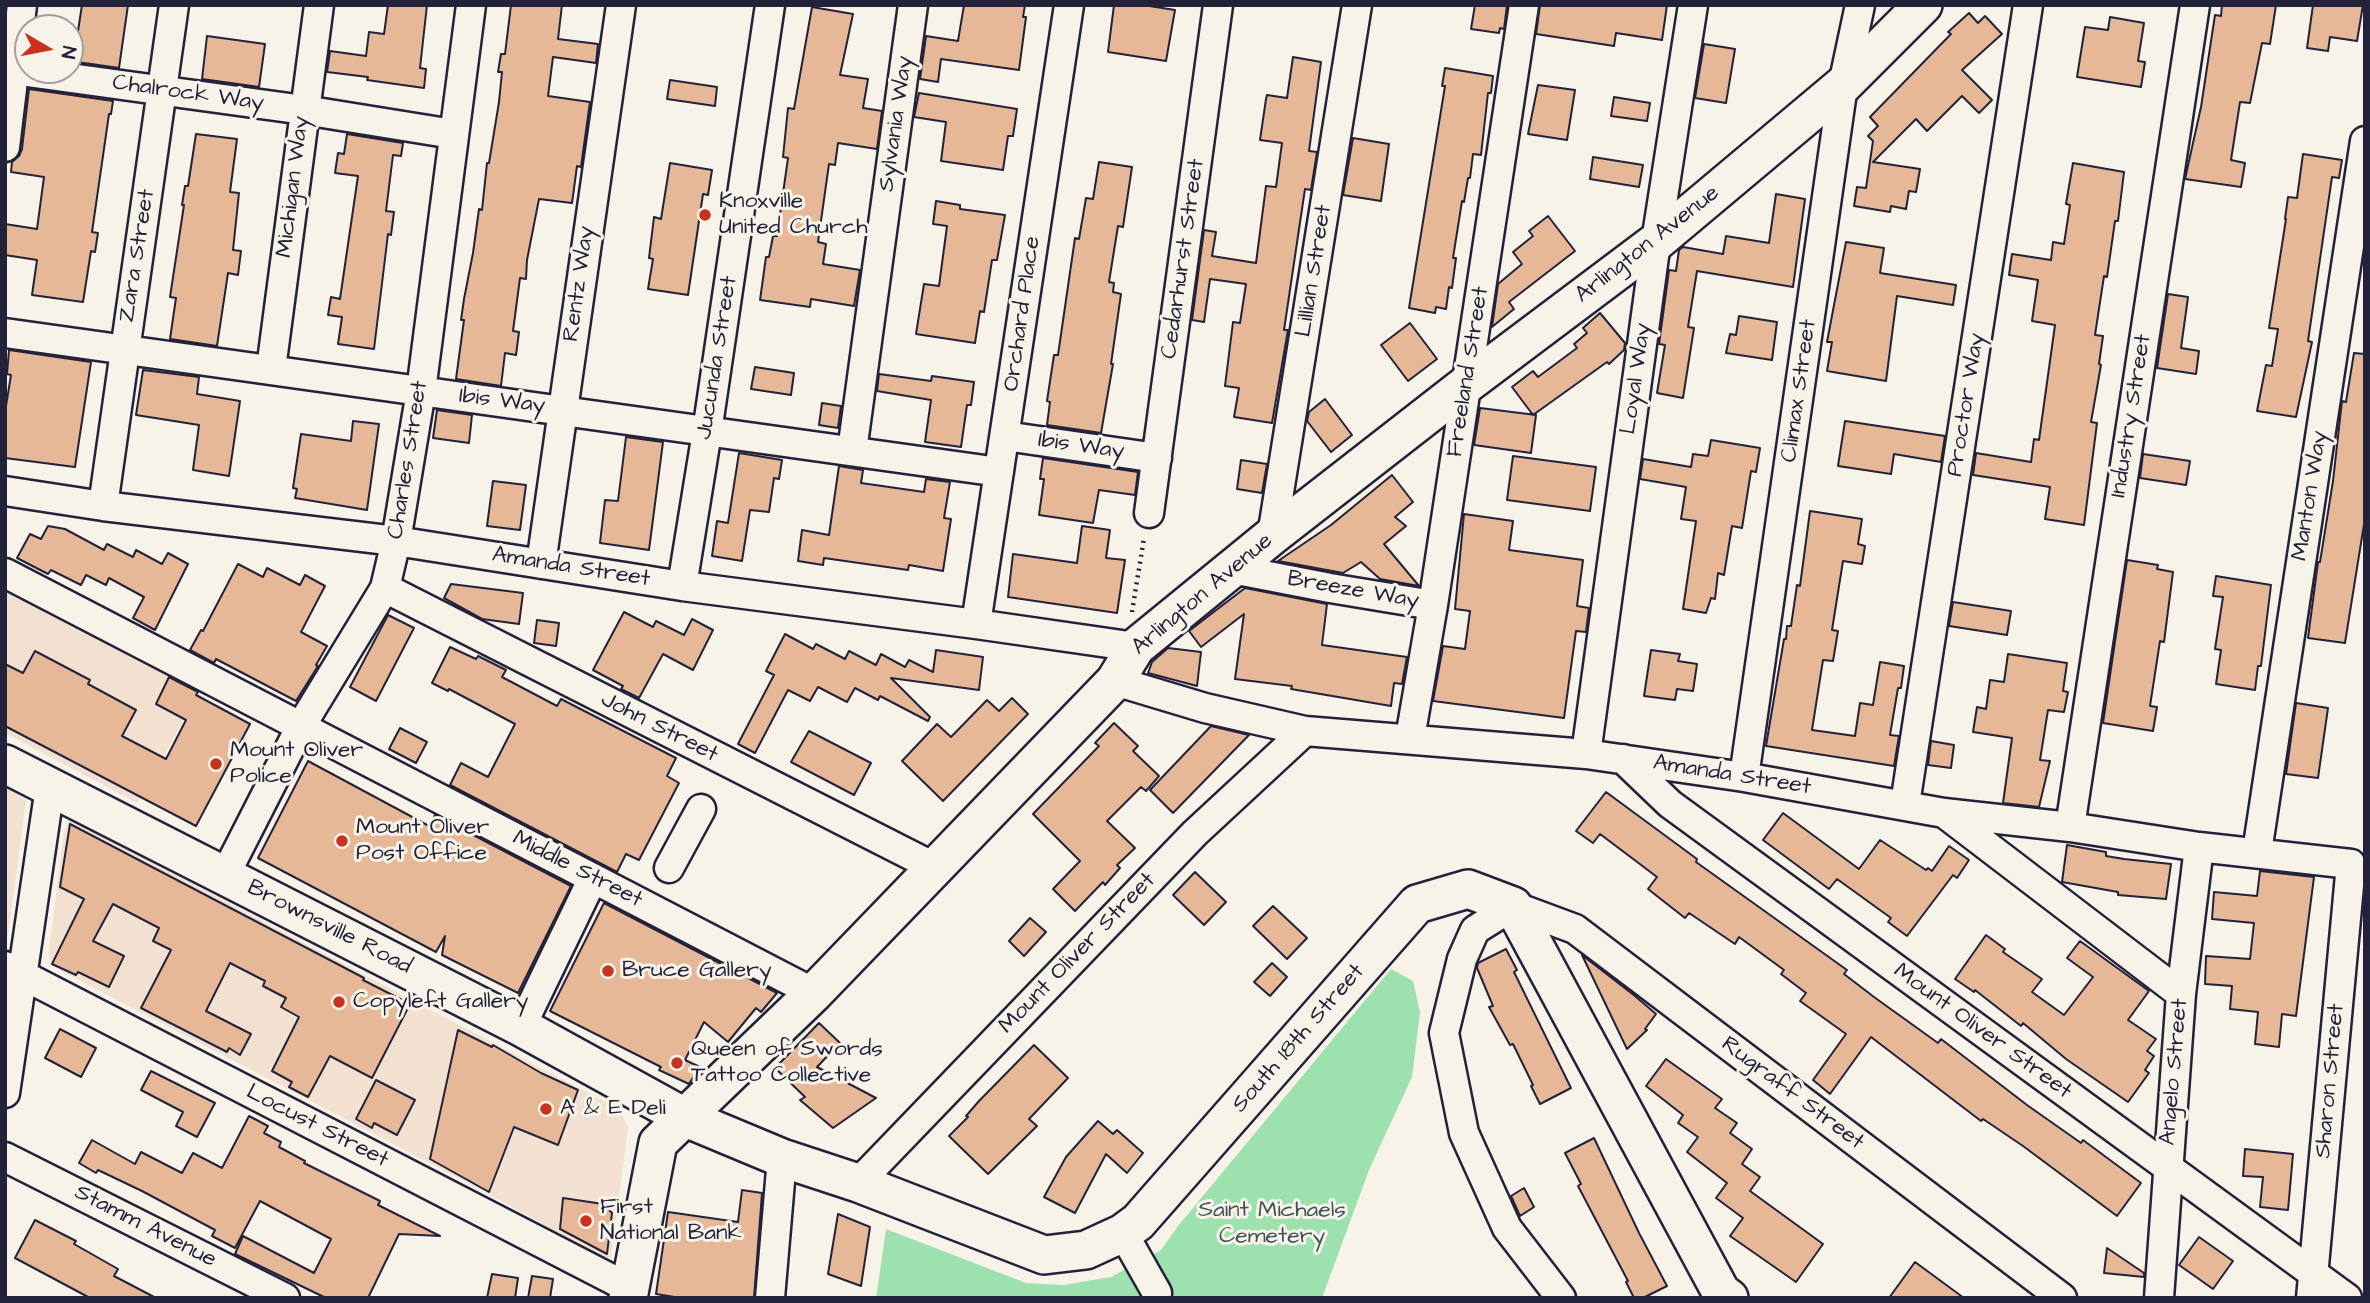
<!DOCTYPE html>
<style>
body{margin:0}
#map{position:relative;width:2370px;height:1303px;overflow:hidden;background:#f7f3e8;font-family:"Architects Daughter",sans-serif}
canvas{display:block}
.frame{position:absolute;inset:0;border:7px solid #22223b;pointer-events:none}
.north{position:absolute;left:14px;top:14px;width:70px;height:70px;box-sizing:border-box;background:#f7f3e8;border:2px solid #a29fa3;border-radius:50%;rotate:100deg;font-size:19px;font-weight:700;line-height:28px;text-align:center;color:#22223b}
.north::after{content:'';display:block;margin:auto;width:24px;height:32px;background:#c8321e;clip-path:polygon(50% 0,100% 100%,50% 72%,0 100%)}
</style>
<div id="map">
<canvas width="2370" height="1303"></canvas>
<div class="frame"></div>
<div class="north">N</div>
</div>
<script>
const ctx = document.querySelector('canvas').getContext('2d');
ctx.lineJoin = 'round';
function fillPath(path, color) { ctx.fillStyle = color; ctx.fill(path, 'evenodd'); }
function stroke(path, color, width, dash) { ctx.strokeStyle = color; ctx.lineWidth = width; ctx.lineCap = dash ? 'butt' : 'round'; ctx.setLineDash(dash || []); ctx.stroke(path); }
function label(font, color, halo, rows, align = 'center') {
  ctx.font = font + ' "Architects Daughter",sans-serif'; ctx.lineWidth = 6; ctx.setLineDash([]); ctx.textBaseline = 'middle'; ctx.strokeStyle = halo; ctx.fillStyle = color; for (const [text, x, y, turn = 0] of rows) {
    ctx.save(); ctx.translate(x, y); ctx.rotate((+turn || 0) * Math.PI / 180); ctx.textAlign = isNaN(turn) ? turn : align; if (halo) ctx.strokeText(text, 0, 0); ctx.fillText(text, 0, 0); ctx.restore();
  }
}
fillPath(new Path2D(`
 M5,561L205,683L137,803L5,733Z
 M5,786L26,800L8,936L5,938Z
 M69,819L611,1105L622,1113L628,1128L611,1257H602L487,1193L50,965L49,950L64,832Z`), '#f2e1d0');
fillPath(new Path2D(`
 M1391,969L1413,981L1420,1012L1412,1077L1369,1170L1322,1298H876L886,1229L1026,1283L1063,1285L1111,1277L1161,1250L1178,1226Z`), '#9de2ae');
const building = new Path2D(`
 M82,5H128L119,68L70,61V43L76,44Z
 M388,5H427L420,68L426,69L424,88L367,80L368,77L327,72L330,51L366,56L369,32L384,34Z
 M511,5H562L558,39L598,44L596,63L553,57L548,96L590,102L581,167L577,166L572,203L539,199L527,260L526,279L520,278L513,331L519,332L516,355L505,353L501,386L456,379L464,320H461L464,299L473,253L479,209L482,210L487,163H489L499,102L502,72H498L501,54H505Z
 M964,5H1025L1023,17H1026L1019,70L941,59L938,82L920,79L926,36L958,41Z
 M1114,5H1143L1175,10L1166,61L1108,52Z
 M1475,5H1507L1504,29L1500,28L1499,33L1471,29Z
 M1540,5H1667L1662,40L1616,33L1614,46L1536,34Z
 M2222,5H2276L2270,44L2262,43L2250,103L2240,102L2231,160L2245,163L2241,187L2185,179L2201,107L2215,15L2221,16Z
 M2313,5H2363L2357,41L2330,37L2328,51L2307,48Z
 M812,7L853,14L840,75L868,79L863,108L882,111L877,149L838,143L835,165L829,164L818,242L826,244L823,264L860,270L854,306L811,299L810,307L760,300L766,257H769L773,236H777L788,158L783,157L788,108L794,109Z
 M1969,13L1978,23L1985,16L2002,34L1962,70L1992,100L1979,113L1962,96L1927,131L1916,119L1873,162L1920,169L1916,192L1909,191L1906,209L1891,206L1890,212L1854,206L1857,187L1866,188L1873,141L1868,136L1878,126L1870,117L1951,34L1948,32Z
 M2110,17L2144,23L2138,61L2145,62L2141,87L2077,77L2085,27L2108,30Z
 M207,36L265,44L259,87L202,79Z
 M1704,44L1735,49L1726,103L1695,98Z
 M1293,57L1321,62L1309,151L1317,152L1311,190L1305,189L1284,330H1288L1272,423L1234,417L1239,388L1225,386L1233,322L1240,323L1246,284L1210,279L1204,322L1192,320L1204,230L1216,232L1212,256L1256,263L1266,186L1276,187L1282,143L1260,140L1266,99L1267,95L1287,98Z
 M1445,68L1493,76L1491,93H1488L1481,155L1473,154L1470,178H1468L1464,202L1462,201L1453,258H1456L1452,288L1449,287L1446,309L1436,307L1435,313L1409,308L1445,86H1442Z
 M670,80L717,87L715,106L667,99Z
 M1538,85L1575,90L1567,140L1528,134Z
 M29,89L113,101L111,114H109L92,232L98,233L95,252L91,251L83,302L32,295L37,260L5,255V224L37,229L44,177L11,172L12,162L19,156L22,149Z
 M919,93L1017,109L1013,136H1008L1003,170L941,161L946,122L914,117Z
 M1614,97L1650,103L1647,121L1611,116Z
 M196,134L237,139L230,192L239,193L233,250L241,251L238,275L228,273L217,346L170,339L176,298L170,297L184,205H182L185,186H188Z
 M347,134L403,143L401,156L393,155L386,211L394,212L391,235L388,234L374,349L338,344L342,317L328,315L331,297L340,299L358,176L335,173L338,153L344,154Z
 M1353,138L1389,144L1381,201L1343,195Z
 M2303,154L2342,160L2339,178L2332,177L2308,341L2312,342L2296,417L2257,411L2266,365L2272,366L2278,329L2269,328L2286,219H2285L2288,197L2297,198Z
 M1593,157L1643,165L1639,187L1590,179Z
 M1099,162L1132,167L1123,227L1118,226L1109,282L1114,283L1113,292L1121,294L1111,364H1113L1101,433L1047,425L1050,402L1047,401L1054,355H1058L1075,238L1079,239L1086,198L1093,199Z
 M670,163L712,170L708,195L703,194L688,295L648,289L653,259L649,258L654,217L661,219Z
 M2073,163L2124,172L2118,221H2115L2107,277L2104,276L2095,335L2103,336L2099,364L2101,365L2091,422L2097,423L2084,525L2045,519L2050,487L1973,475L1976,453L2031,462L2034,439L2039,440L2055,325L2032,321L2038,280L2009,275L2012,254L2051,260L2053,242L2064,244L2070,205L2066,204Z
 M1776,194L1805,199L1793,287L1697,271L1688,327L1694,328L1683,398L1657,393L1665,345L1659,344L1669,270L1676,271L1679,250L1683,247L1723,254L1726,236L1769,243Z
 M936,201L960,205V209L1005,215L997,260H992L984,312L980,311L975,343L916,334L924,284L939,286L947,226L933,224Z
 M1548,216L1575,251L1509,302L1514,309L1492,327L1498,284L1522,264L1513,252L1533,236L1529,231Z
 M1846,242L1884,248L1880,273L1956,285L1953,305L1897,296L1886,381L1827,371L1832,342H1827Z
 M2168,294L2188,297L2181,348L2199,351L2196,374L2157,368Z
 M1600,313L1625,343L1624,350L1609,364L1607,362L1533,415L1512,387L1533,371L1538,377L1577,348L1574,344L1587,333L1583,328Z
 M1739,316L1777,322L1772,360L1726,353L1730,334L1736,335Z
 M1410,323L1437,359L1408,381L1381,345Z
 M9,350L91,362L75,467L5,458V412L11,375L7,374Z
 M2354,353L2365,354V518L2345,643L2308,638L2318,562H2320L2333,481L2342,401L2346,402Z
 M755,367L794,373L791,395L751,389Z
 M143,370L199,377L197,394L240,401L229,476L193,470L199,425L136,415Z
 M879,374L931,381L932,376L974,382L971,405H967L961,447L925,442L931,400L877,391Z
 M1325,399L1352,435L1331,452L1307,421L1309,412Z
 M822,403L841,406L838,428L819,425Z
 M1480,408L1536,415L1531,453L1474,445Z
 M437,410L472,415L469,443L433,438Z
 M353,421L379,424L367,510L295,498L297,489L293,488L301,434L351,441Z
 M1845,421L1945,436L1941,462L1894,454L1891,474L1838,466Z
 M626,437L663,442L649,550L600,543L605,500L618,501Z
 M1711,440L1760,448L1756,472L1751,471L1742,528L1732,526L1724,575L1718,573L1715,599L1711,598L1706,613L1683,609L1696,521L1681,519L1686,487L1640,479L1643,459L1691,467L1693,454L1708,456Z
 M739,453L782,460L779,479L774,478L769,512L750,510L742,561L712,556L717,521L728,523Z
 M2143,454L2190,461L2186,485L2140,478Z
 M1513,456L1596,467L1590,511L1507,500Z
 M1043,458L1138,472L1135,495L1099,490L1093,523L1039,515L1044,479H1040Z
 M1241,460L1267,464L1262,493L1237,489Z
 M839,466L863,470L861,483L924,492L926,479L950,482L944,518L951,519L943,571L909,565L908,570L824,558L823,565L798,561L802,530L829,535Z
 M1392,475L1413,502L1395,517L1406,526L1384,544L1419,586L1380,579L1361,562L1343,573L1278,561L1331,525Z
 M493,481L526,485L520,530L487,526Z
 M1810,511L1862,519L1858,544L1865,546L1862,564L1843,561L1832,630L1838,631L1833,661L1823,660L1812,730L1855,736L1860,703L1873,705L1880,662L1904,666L1901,688H1898L1890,735L1899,736L1894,766L1766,746L1784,639H1786L1787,626H1791L1797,585L1800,586Z
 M1464,514L1513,521L1509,550L1583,560L1577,606L1589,608L1586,632L1576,631L1564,718L1433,701L1443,646L1465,649L1470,611L1455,609Z
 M48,526L65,529L104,550L107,544L133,557L136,550L162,564L168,553L188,564L155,630L133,618L144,597L109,578L106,585L86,575L81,585L51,570L48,574L17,558L30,534L41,539Z
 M1082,526L1110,530L1106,558L1125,560L1117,613L1008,597L1013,554L1077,563Z
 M2127,560L2158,565L2157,569L2173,572L2164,642L2160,641L2150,706L2157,707L2153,731L2103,723Z
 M238,564L263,577L267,568L300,585L305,575L325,586L301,632L327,646L316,665L318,666L296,701L216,659L214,663L190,650L201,630L203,631Z
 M2216,576L2271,585L2261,666H2258L2255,690L2216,684L2221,650L2215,649L2223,597L2213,596Z
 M451,584L523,593L519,624L482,619L444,598Z
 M1245,588L1327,604L1322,645L1407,657L1402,684L1394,683L1391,706L1291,689L1292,686L1235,679L1244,614L1201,647L1189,631Z
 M1953,602L2011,611L2007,635L1949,626Z
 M624,612L653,627L656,621L684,635L692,619L713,630L693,670L663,654L639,698L621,689L623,686L593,670Z
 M388,615L414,628L376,701L350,687Z
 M537,620L559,623L556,646L534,643Z
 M785,634L813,649L816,644L845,659L849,651L876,665L881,654L905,667L909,660L933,672L936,650L983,657L979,690L891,678L930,717L928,721L880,696L878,700L855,688L847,702L818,687L810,701L788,690L755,753L738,744L774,675L766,671Z
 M450,647L476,659L478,656L506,670L502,677L557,706L561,699L676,758L667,776L679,783L639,860L626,854L617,872L450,785L461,763L488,777L515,724L449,689L448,691L432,683Z
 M1168,648L1201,652L1197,686L1148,673L1152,662Z
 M1651,650L1680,654L1678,661L1697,664L1693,691L1677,689L1675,700L1644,696Z
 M35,651L90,680L88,684L136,710L122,736L166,759L186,720L156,704L169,677L198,692L196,695L250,724L196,826L5,726V664L23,673Z
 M2008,654L2067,663L2063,691L2068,692L2064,712L2048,710L2040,760L2050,761L2039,807L2003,803L2012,738L1973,732L1977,707L1986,709L1990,680L2004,682Z
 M1012,698L1028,714L943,801L902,761L937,724L951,737L987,700L999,711Z
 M2296,703L2328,708L2318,778L2286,774Z
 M1114,723L1138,746L1133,751L1159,776L1146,791L1141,787L1107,821L1135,848L1117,865L1120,868L1105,885L1103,882L1075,911L1053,889L1080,861L1033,814L1099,746L1095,743Z
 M1211,726L1249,735L1173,813L1150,790Z
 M400,728L427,742L416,763L389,749Z
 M809,731L871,763L854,795L791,762Z
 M1931,741L1954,745L1951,768L1928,765Z
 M308,761L429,826L435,815L571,886L518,993L442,955L445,936L436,952L258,858Z
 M1606,792L1697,859L1696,862L1847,970L1844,974L1874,997L1938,1043L1941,1039L2027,1105L2081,1143L2083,1140L2141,1183L2117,1216L2023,1146L1983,1119L1981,1121L1871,1037L1830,1094L1813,1080L1846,1034L1800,1001L1806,993L1781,974L1784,970L1739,937L1735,944L1689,913L1685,918L1648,889L1657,877L1600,834L1593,843L1576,831Z
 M1783,813L1859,869L1880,840L1926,870L1928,868L1932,871L1949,846L1969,860L1957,878L1953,875L1907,936L1888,922L1891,918L1837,879L1829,889L1763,840Z
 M70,824L345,968L364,978L363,980L410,1004L372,1078L330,1056L308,1097L289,1087L292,1082L272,1071L299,1017L281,1007L286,998L263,986L265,981L230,963L206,1011L251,1034L240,1055L229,1048L227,1052L141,1008L171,950L153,941L159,928L113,904L93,941L124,956L109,987L78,972L76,975L52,964L84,899L60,887Z
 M2067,845L2106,852V856L2124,859L2171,864L2166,899L2118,895V892L2062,882Z
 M2260,871L2314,877L2296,1016L2282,1014L2279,1047L2255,1044L2258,1012L2230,1009L2232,986L2205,984L2206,956L2250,959L2254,923L2212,919L2214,892L2257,896Z
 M1195,872L1226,902L1204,925L1173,895Z
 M604,903L777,993L761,1012L756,1008L728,1042L704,1022L685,1060L700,1067L689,1084L659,1070L661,1067L550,1011Z
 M1273,906L1307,938L1287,959L1253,926Z
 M1030,918L1046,932L1024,956L1009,941Z
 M1986,935L2005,949L2003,952L2042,979L2032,992L2064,1015L2093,977L2067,958L2080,941L2149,991L2128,1020L2156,1039L2147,1051L2154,1056L2145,1070L2149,1073L2128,1102L2066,1059L2023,1023L2021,1026L1975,990L1974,992L1955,979Z
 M1506,949L1517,970L1514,972L1571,1088L1540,1104L1531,1086L1533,1085L1513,1044L1510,1045L1489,1007L1493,1006L1477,968L1478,963Z
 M1582,955L1635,996L1656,1014L1645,1029L1647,1030L1627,1049Z
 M1272,963L1287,977L1270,996L1254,982Z
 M819,1023L840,1043L817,1067L876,1098L833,1128L800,1100L805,1097L775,1068Z
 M60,1029L96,1048L81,1077L45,1058Z
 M458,1030L492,1047L493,1045L541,1073L578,1090L558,1145L514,1127L489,1192L430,1159Z
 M1034,1045L1068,1078L1029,1119L1037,1126L988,1174L949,1136L968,1117L966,1116L979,1101Z
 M1666,1059L1722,1099L1715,1108L1737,1123L1730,1133L1752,1149L1742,1164L1760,1177L1750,1191L1823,1244L1796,1282L1730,1236L1743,1218L1716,1198L1727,1183L1687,1152L1698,1137L1678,1123L1683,1115L1646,1086Z
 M151,1071L215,1103L197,1137L176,1126L183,1112L141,1090Z
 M376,1080L415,1100L397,1135L374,1123L372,1128L356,1119Z
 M249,1116L268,1126L264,1133L281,1142L279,1147L305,1161L304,1163L380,1201L378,1205L440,1236L399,1234L368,1298H326L235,1254L243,1236L314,1273L331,1239L260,1201L235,1248L212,1236L215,1230L142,1191L98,1170L96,1173L79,1163L92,1140L135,1164L141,1152L182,1173L193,1153L222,1168Z
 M1098,1121L1113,1134L1117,1130L1143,1153L1127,1173L1106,1154L1075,1213L1044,1197L1066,1157Z
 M1594,1138L1639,1233L1667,1286L1643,1298H1634L1626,1282L1628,1281L1578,1186L1581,1184L1565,1153Z
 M2245,1149L2293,1154L2288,1210L2260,1207L2263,1177L2243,1176Z
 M1524,1188L1534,1207L1520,1216L1511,1196Z
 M742,1190L762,1193L754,1298H681L656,1294L668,1212L738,1222Z
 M563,1198L603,1204L612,1213L607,1254L560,1229Z
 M838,1214L870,1227L861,1286L828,1274Z
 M35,1220L76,1241L74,1244L118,1269L114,1276L156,1298H90L15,1258Z
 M2199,1237L2233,1261L2213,1289L2179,1265Z
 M2107,1248L2144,1273V1277L2104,1273Z
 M1915,1262L1964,1298H1889Z
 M492,1274L518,1278L515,1298H487Z
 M532,1276L553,1279L550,1298H528Z`);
fillPath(building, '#e6b897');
stroke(building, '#22223b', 2);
const minor = new Path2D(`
 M5,69L304,110L453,134
 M5,147L22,5
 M5,333L999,472
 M271,369L319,5
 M1005,436L1157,458
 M852,451L913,5
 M5,491L103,506L396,541L682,586L976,624L1136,647
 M103,506L174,5
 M1149,513L1218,5
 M1272,536L1357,5
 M541,564L621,5
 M1232,569L1330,588L1433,605
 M5,573L814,993
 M682,586L707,432L770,5
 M385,588L934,867
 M976,624L1069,5
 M1115,681L1205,708L1305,731L1586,754L1744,777L1944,813L2070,827L2199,847L2351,864L2311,1298
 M1410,738L1433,605L1524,5
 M1586,754L1656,242L1693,5
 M1623,759L1670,804L2347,1298
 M1744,777L1843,85L1860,5
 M1905,804L2028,5
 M1944,813L2181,994
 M2070,827L2195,5
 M2257,852L2365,141
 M669,868L701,809
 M225,875L301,726L385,588L396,541L421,391L471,5
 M5,966L629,1288
 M521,1027L593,878
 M5,1093L50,787
 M5,1157L285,1298
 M858,1183L1195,833L1305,731
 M1123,1233L1157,1293
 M770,1298L782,1158
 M1561,1298L1507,1228L1464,1133L1444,1033L1462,959L1475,930L1513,906L1575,929L2062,1298
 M2159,1298L2181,994L2199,847`);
const major = new Path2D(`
 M5,764L521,1027L686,1118L782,1158L858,1183L1044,1255L1086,1250L1123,1233L1138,1222L1417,904L1468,889L1513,906L1721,1292L1729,1298
 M628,1298L658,1143L814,993L1115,681L1136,647L1272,536L1467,384L1656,242L1843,85L1923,5`);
stroke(minor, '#22223b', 33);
stroke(major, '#22223b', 42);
stroke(new Path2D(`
 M1132,612L1144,538`), '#22223b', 4.5, [2, 5]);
stroke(minor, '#f7f3e8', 28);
stroke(major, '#f7f3e8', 37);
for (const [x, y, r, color] of [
 [705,215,7,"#c8321e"],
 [216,764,7,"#c8321e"],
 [342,841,7,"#c8321e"],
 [608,971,7,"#c8321e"],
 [339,1002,7,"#c8321e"],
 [677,1063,7,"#c8321e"],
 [546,1109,7,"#c8321e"],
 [586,1221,7,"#c8321e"]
]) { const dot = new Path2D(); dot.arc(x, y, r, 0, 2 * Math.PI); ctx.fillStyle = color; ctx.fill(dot); stroke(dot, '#f7f3e8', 2.5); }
label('23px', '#22223b', '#f7f3e8', [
 ["Chalrock Way",188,94,8],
 ["Sylvania Way",897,124,-82],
 ["Michigan Way",294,187,-83],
 ["Arlington Avenue",1648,245,-38],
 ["Zara Street",138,256,-81],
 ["Cedarhurst Street",1184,259,-82],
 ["Lillian Street",1315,271,-81],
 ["Rentz Way",580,284,-82],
 ["Orchard Place",1023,314,-82],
 ["Jucunda Street",718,358,-81],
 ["Freeland Street",1469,372,-81],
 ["Loyal Way",1637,379,-82],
 ["Climax Street",1800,391,-82],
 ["Ibis Way",502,402,7],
 ["Proctor Way",1967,405,-81],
 ["Industry Street",2132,416,-81],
 ["Ibis Way",1081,447,8],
 ["Charles Street",409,460,-81],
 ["Manton Way",2311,496,-81],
 ["Amanda Street",571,568,9],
 ["Breeze Way",1353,591,10],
 ["Arlington Avenue",1203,595,-40],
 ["John Street",659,728,27],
 ["Amanda Street",1732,776,9],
 ["Middle Street",577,870,27],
 ["Brownsville Road",329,928,27],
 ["Mount Oliver Street",1078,954,-46],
 ["Mount Oliver Street",1982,1032,36],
 ["South 18th Street",1299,1039,-49],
 ["Angelo Street",2175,1072,-85],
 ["Sharon Street",2331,1081,-85],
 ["Rugraff Street",1792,1094,37],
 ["Locust Street",317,1127,27],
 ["Stamm Avenue",145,1227,27]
]);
label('23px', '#22223b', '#f7f3e8', [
 ["Knoxville",719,202],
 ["United Church",719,228],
 ["Mount Oliver",230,751],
 ["Police",230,777],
 ["Mount Oliver",356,828],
 ["Post Office",356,854],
 ["Bruce Gallery",622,971],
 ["Copyleft Gallery",353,1002],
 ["Queen of Swords",691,1050],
 ["Tattoo Collective",691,1076],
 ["A & E Deli",560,1109],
 ["First",600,1208],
 ["National Bank",600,1234]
], 'left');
label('23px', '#415258', '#f7f3e8', [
 ["Saint Michaels",1272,1211],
 ["Cemetery",1272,1237]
]);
</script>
